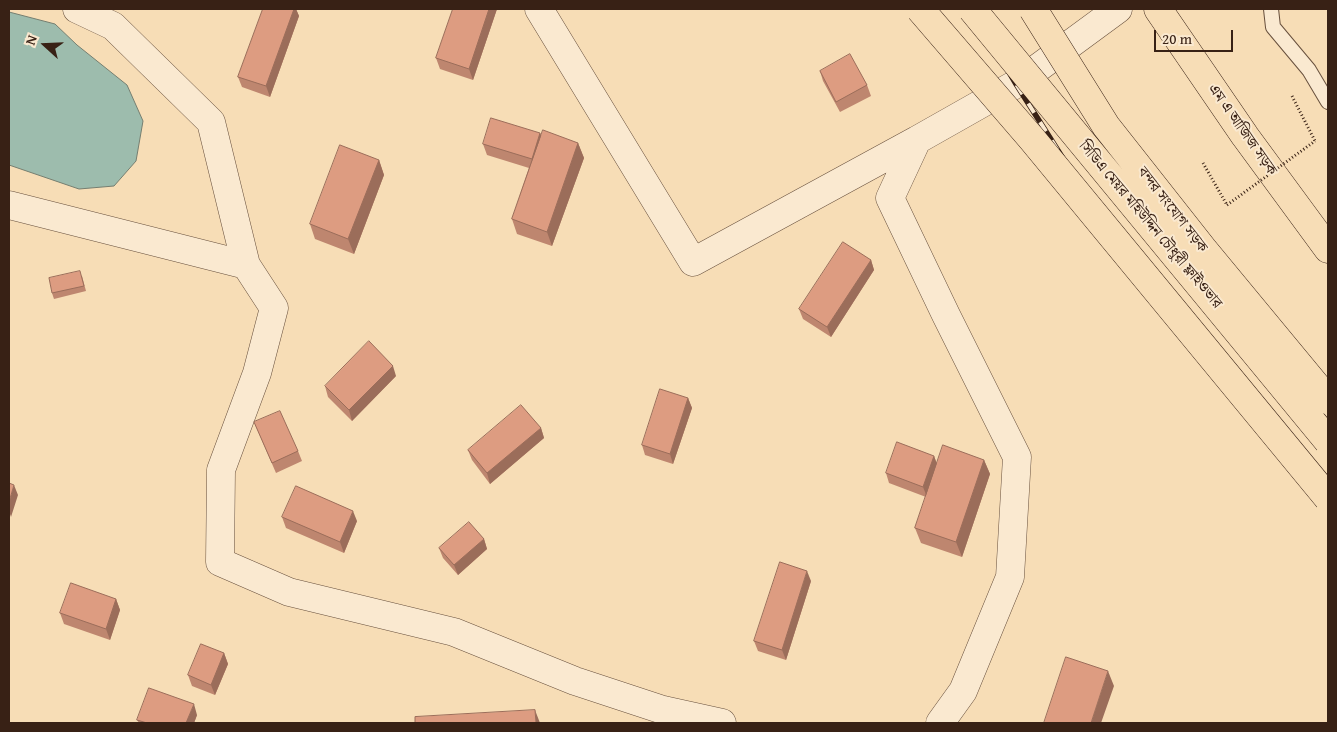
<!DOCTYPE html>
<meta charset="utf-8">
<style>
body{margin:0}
#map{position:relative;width:1337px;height:732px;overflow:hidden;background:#f7ddb6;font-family:"Gentium Book Plus",serif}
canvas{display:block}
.frame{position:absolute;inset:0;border:10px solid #382115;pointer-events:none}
.north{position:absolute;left:20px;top:20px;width:50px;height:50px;-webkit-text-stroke:4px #fae9d0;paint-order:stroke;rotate:290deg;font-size:14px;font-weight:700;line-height:20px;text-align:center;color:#382115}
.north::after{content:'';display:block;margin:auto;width:18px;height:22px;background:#382115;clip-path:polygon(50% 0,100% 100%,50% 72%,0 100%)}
.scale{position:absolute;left:1154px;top:30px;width:79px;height:22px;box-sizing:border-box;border:2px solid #382115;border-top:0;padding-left:6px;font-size:15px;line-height:18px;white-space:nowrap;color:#382115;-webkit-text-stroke:4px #fae9d0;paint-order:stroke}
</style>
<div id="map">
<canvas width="1337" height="732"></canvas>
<div class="frame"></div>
<div class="north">N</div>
<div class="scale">20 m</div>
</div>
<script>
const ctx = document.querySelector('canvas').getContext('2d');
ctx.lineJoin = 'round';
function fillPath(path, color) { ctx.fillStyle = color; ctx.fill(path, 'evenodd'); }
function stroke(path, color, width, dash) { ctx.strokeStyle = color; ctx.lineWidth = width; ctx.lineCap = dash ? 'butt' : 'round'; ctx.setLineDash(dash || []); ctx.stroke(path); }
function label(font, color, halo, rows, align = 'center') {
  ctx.font = font + ' "Gentium Book Plus","Noto Serif Bengali",serif'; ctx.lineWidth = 4; ctx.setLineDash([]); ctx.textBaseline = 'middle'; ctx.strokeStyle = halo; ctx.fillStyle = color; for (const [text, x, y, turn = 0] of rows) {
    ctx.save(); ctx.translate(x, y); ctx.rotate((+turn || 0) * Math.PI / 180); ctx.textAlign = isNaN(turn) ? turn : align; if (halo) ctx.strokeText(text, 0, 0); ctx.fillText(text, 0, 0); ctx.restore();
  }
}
const water = new Path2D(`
 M9,12L55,24L77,45L127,85L143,121L136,161L114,186L79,189L9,165Z`);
fillPath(water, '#9dbcad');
stroke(water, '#757e70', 1);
const lane = new Path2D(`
 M1271,9L1273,27L1309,70L1328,102`);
const street = new Path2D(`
 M77,9L113,26L211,122L246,265
 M539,9L693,262L917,140
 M9,205L246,265L274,308L257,373L221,470L220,562L289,592L454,632L575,681L663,710L722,723
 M940,723L963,691L1010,577L1017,457L946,315L890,198L917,140L1016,84L1118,9`);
const primary = new Path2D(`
 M1158,9L1245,136L1328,249`);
stroke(lane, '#68503d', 16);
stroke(street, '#68503d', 29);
stroke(primary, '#382115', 29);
stroke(new Path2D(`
 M1292,96L1315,141
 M1203,163L1227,205`), '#382115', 3, [1, 2.5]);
stroke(lane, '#fae9d0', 14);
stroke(street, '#fae9d0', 28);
stroke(primary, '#f7ddb6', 28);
const rail = new Path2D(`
 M972,9L1016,84L1155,304L1328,506`);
stroke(rail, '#382115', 5.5);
stroke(rail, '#fae9d0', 4, [11]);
const highwayBridge = new Path2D(`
 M920,9L1032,139L1328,498
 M972,9L1328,441
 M1033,9L1106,126L1203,249L1328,400`);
stroke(highwayBridge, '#382115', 29, []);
stroke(new Path2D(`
 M1227,205L1315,141`), '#382115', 3, [1, 2.5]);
stroke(highwayBridge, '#f7ddb6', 28);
fillPath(new Path2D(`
 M263,9H296L299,16L270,97L242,87L238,77Z
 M453,9H497L473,80L440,69L436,58Z
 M820,71L867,85L871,96L840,112L823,81Z
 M540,133L541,135L578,143L584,158L552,246L517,234L512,219L529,168L487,155L483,144Z
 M379,160L384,175L354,254L315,239L310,224Z
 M871,260L874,270L831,337L803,319L799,309Z
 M82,276L86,291L54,299L52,293Z
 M396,376L352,421L328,397L325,386Z
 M688,398L692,408L673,464L645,455L642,445Z
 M254,422L298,451L302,461L276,473Z
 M541,428L544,438L490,484L472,460L468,450Z
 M934,456L937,464L984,460L990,474L962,557L921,543L915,528L926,497L889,483L886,473Z
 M282,517L357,521L344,553L286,528Z
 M484,539L487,549L458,575L443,558L439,548Z
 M811,581L786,660L758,651L754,641Z
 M116,599L120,610L110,640L64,624L60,613Z
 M224,653L228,664L215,695L192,686L188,675Z
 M197,715L194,723H139L137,720Z`), '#be866f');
fillPath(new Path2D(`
 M294,9H296L299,16L270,97L266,86Z
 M489,9H497L473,80L469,69Z
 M540,133L544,143L535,170L532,159Z
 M578,143L584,158L552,246L547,232Z
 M379,160L384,175L354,254L348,239Z
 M871,260L874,270L831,337L827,327Z
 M393,366L396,376L352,421L349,410Z
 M688,398L692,408L673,464L670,454Z
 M541,428L544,438L490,484L487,473Z
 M934,456L938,467L927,497L923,487Z
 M984,460L990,474L962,557L956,542Z
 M14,485L18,495L11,517L9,511V502Z
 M353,511L357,521L344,553L340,542Z
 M484,539L487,549L458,575L454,565Z
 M807,571L811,581L786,660L782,650Z
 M116,599L120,610L110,640L106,629Z
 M224,653L228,664L215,695L211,685Z
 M1108,671L1114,686L1101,723H1091Z
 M194,704L197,715L194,723H186Z
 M535,710L540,723H536Z`), '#9b6d5a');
const building = new Path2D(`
 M263,9H294L266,86L238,77Z
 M453,9H489L469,69L436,58Z
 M850,54L867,85L836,102L820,71Z
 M491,118L540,133L532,159L483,144Z
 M543,130L578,143L547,232L512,219Z
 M340,145L379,160L348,239L310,224Z
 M843,242L871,260L827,327L799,309Z
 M80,271L84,286L52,293L49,278Z
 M369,341L393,366L349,410L325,386Z
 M660,389L688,398L670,454L642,445Z
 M521,405L541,428L487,473L468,450Z
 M280,411L298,451L272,463L254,422Z
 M897,442L934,456L923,487L886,473Z
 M943,445L984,460L956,542L915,528Z
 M9,483L14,485L9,502Z
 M296,486L353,511L340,542L282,517Z
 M469,522L484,539L454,565L439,548Z
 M780,562L807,571L782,650L754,641Z
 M71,583L116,599L106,629L60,613Z
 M201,644L224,653L211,685L188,675Z
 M1066,657L1108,671L1091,723H1044Z
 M149,688L194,704L186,723H147L137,720Z
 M535,710L536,723H415V717Z`);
fillPath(building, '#dd9c81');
stroke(building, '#9b6d5a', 1);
label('15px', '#382115', '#fae9d0', [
 ["এম এ আজিজ সড়ক",1242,130,55],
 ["বন্দর সংযোগ সড়ক",1172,210,52],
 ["সিডিএ মেয়র মহিউদ্দিন চৌধুরী ফ্লাইওভার",1150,225,50]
]);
</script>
